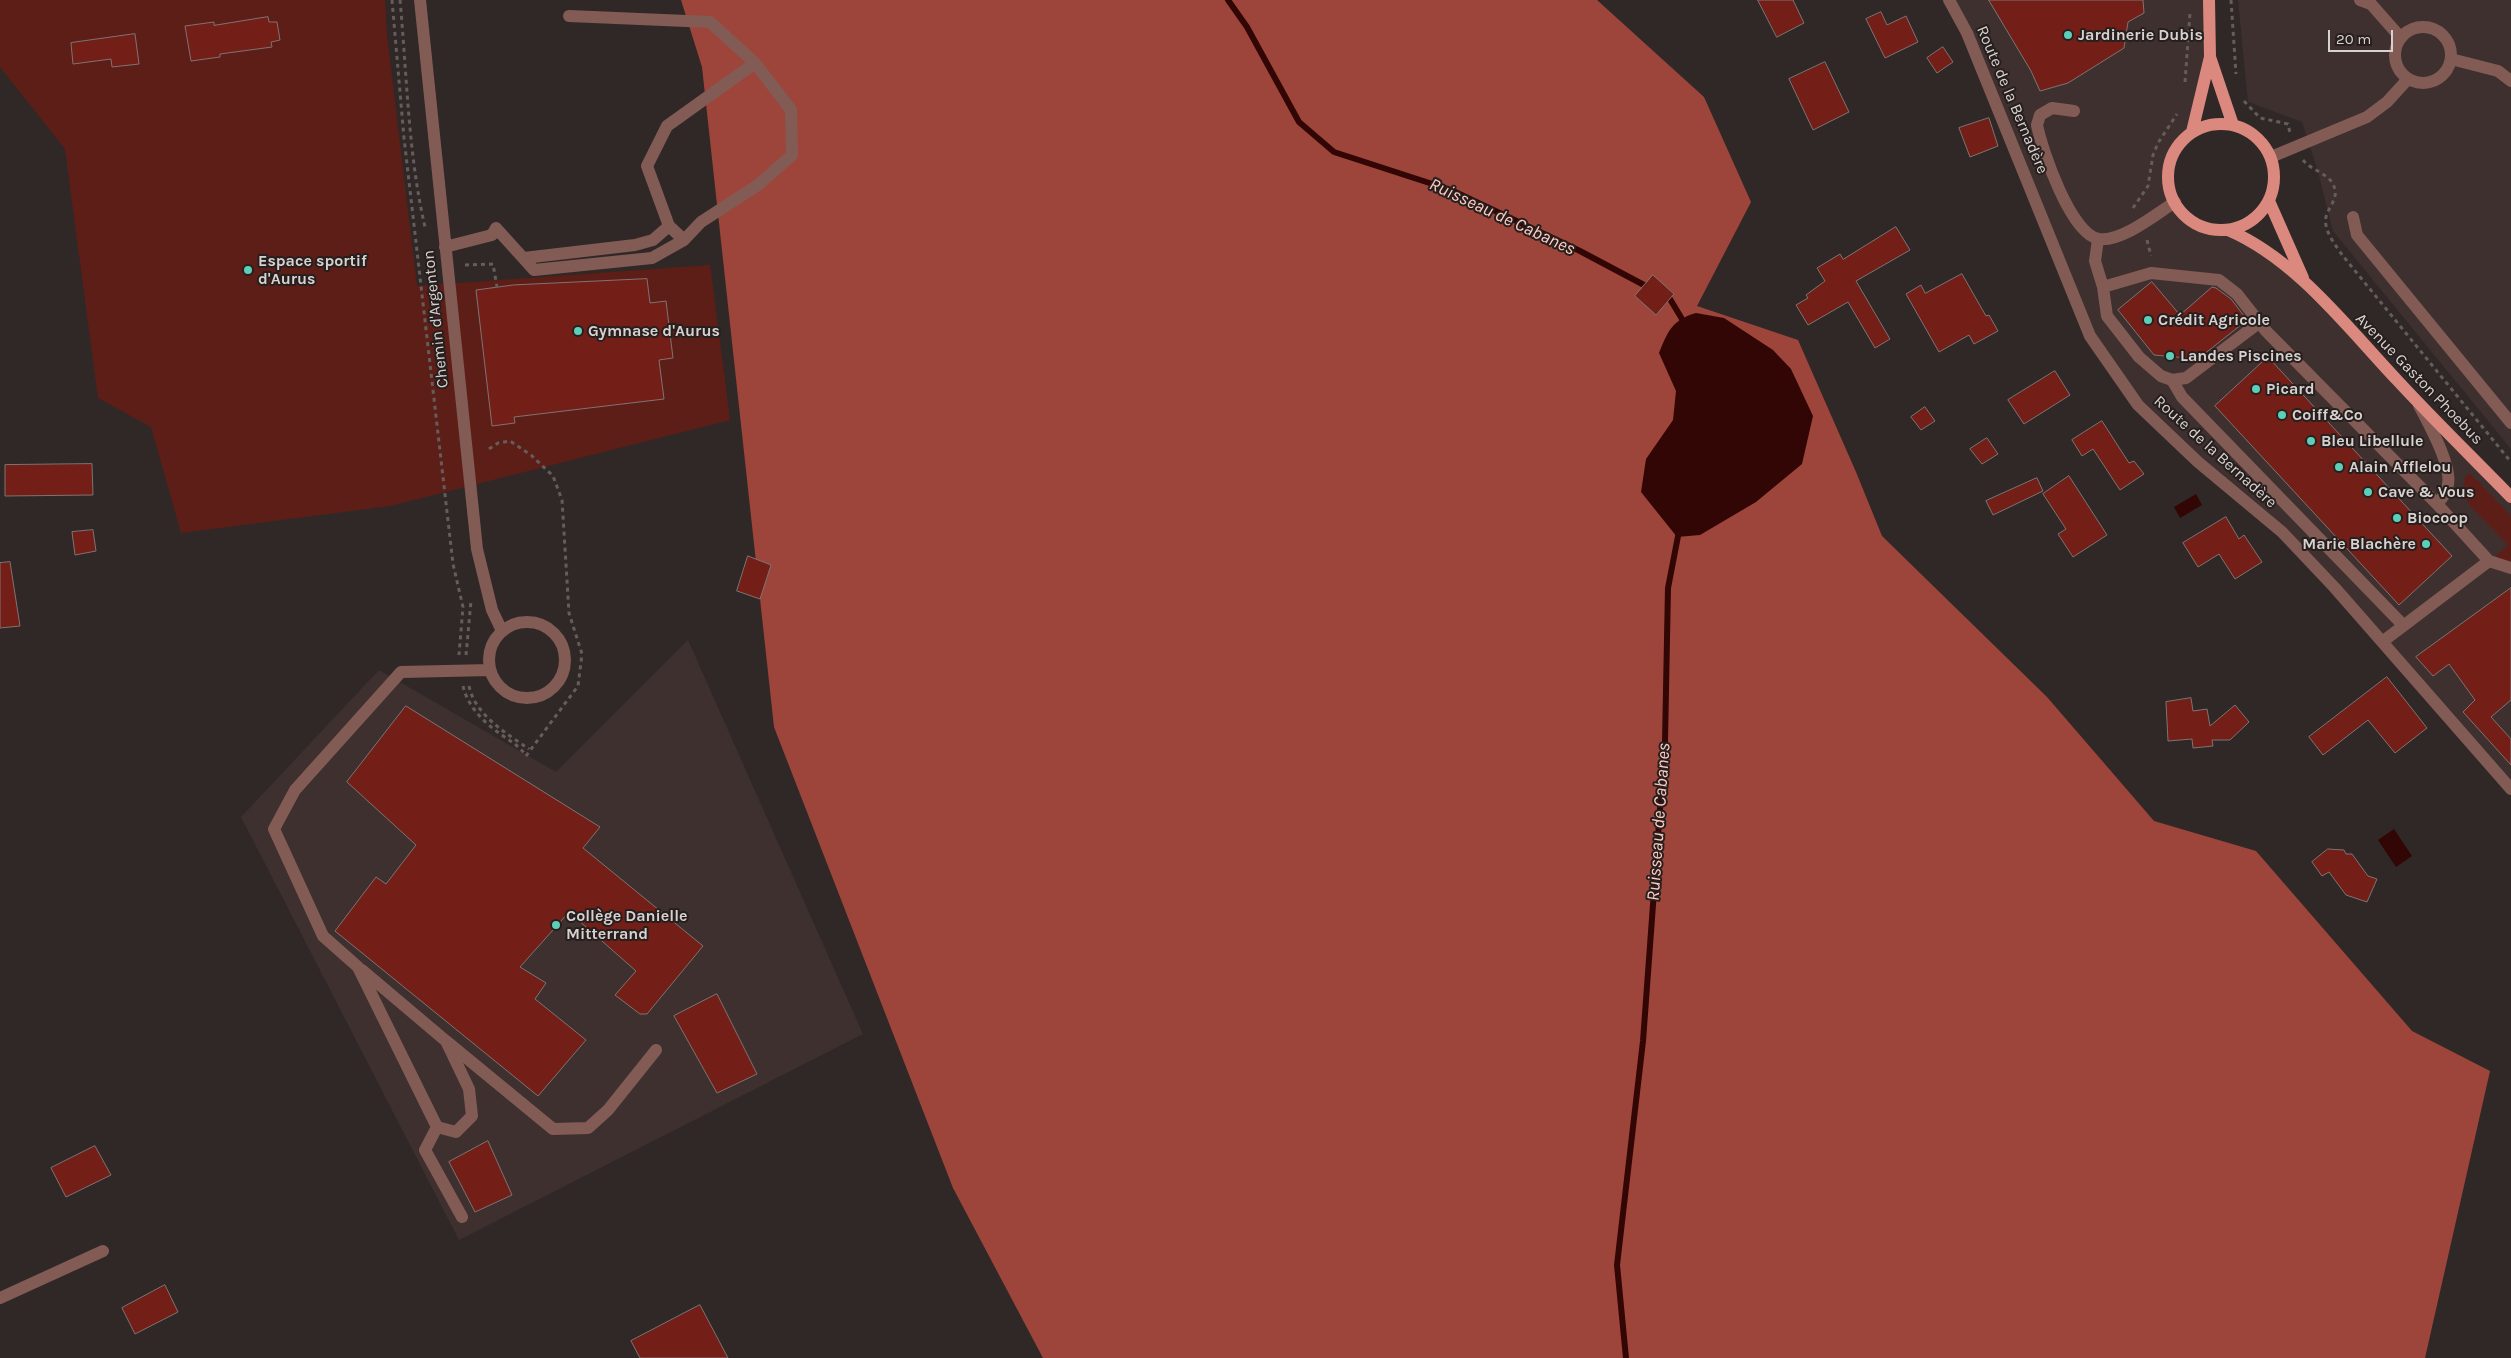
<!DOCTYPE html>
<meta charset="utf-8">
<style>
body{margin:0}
#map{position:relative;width:2511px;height:1358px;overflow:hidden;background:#302827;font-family:Karla,sans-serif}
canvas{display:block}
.scale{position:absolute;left:2328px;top:30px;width:65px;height:22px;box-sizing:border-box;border:2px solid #d7d2d1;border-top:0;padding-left:6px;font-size:15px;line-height:18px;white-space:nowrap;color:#d7d2d1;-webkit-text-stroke:4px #261f1d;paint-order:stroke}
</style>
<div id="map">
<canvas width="2511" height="1358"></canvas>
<div class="scale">20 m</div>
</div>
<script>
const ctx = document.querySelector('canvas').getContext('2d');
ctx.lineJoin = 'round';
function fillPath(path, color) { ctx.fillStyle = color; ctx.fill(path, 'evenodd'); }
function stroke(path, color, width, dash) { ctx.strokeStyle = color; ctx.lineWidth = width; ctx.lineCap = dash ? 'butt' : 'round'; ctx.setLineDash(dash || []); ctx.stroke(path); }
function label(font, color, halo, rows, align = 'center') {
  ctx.font = font + ' Karla,sans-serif'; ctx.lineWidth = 4; ctx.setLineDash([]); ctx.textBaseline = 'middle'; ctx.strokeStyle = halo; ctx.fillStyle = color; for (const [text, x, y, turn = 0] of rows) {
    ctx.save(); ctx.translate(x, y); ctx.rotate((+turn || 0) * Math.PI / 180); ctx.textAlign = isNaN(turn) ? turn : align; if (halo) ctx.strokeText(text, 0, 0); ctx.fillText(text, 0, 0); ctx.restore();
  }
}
fillPath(new Path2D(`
 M1949,0H2209L2210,57L2192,132L2180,143L2172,157L2168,172L2169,188L2175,202L2185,215L2197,224L2212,229L2228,230L2273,254L2511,497V789L2335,588L2138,405L2090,336Z
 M2238,0H2511V449L2333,231L2317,168L2302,122L2248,102Z
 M688,640L863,1034L459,1240L241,817L379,670L556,772Z`), '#3e302e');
fillPath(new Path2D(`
 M0,0H385L387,36L417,286L710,265L730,420L390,506L181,533L151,427L98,398L65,149L0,67Z
 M2470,473L2511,516V562L2499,560L2496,556L2508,545L2471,507L2463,495L2465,477Z`), '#5e1e18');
fillPath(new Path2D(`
 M681,0H1597L1704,97L1751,202L1697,306L1798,340L1856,472L1882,536L2047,697L2154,821L2256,851L2412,1031L2490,1071L2425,1358H1043L953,1188L774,727L702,67Z`), '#9e453b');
fillPath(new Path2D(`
 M1696,313L1724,318L1773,350L1791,369L1813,416L1802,464L1756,502L1700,535L1677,537L1641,492L1646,459L1673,420L1676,391L1659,353C1668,331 1672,320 1696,313Z
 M2196,494L2202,505L2180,518L2174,507Z
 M2394,829L2412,856L2396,867L2378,840Z`), '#320604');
stroke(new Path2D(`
 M1228,0L1247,27L1299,122L1334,152L1451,190L1580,251L1644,285
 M1670,299L1685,324
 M1626,1358L1617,1265L1643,1041L1665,741L1668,588L1679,531`), '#320604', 6);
const building = new Path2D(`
 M1758,0H1793L1804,23L1777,37Z
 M1989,0H2143L2144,13L2128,22L2124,48L2068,83L2040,91L2031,71Z
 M1881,12L1887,25L1906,16L1918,42L1885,58L1866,19Z
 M268,17L269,22H277L280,40L271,42L272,47L220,54V57L191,61L185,26L214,22V25Z
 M135,34L139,64L112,67L111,59L73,64L71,43Z
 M1943,47L1953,62L1937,73L1927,58Z
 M1825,62L1849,112L1813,130L1789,79Z
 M1989,118L1998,146L1970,157L1959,128Z
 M1896,227L1910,250L1856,281L1890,339L1875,348L1848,302L1808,325L1796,305L1808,298L1806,295L1825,281L1817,268L1840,254L1843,259Z
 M1962,274L1986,316L1989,315L1998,331L1974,344L1969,335L1939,352L1906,294L1921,285L1925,293Z
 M1653,275L1674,294L1656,315L1635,296Z
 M647,279L650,303L666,301L673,358L659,360L664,399L514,417L515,423L492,426L476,290L513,285Z
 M2152,282L2180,315L2212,287L2216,288L2231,299L2247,320L2198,359L2154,355L2118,310Z
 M2268,357L2452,556L2399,605L2215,406Z
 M2055,371L2070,395L2024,424L2008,400Z
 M1925,407L1935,421L1921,430L1911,417Z
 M2102,421L2129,463L2134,461L2144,474L2120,490L2093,449L2082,456L2072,440Z
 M1987,438L1998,454L1982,464L1970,449Z
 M92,464L93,495L5,496V465Z
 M2069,476L2107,535L2073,557L2058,534L2066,529L2043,494Z
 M2037,478L2043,491L1993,515L1986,501Z
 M2226,517L2239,539L2244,535L2262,562L2235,579L2219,554L2198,567L2183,543Z
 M93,530L96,551L75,555L72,532Z
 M748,556L771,565L760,599L737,591Z
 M10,562L20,626L0,628V563Z
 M2511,588V700L2491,717L2511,739V765L2463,712L2475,700L2449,664L2433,676L2416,657Z
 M2387,677L2427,728L2395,753L2368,720L2323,755L2309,737Z
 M2191,698L2193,711L2207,709L2210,726L2235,705L2249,722L2230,740H2212L2213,746L2193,748L2192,739L2168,741L2166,702Z
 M406,706L600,827L583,848L703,946L647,1014H640L615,995L636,971L569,912L520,967L546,983L535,999L586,1040L538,1096L335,931L376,877L386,884L416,845L347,782Z
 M2328,849L2344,850L2346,854H2352L2368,876L2377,879L2367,902L2346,895L2329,872L2322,876L2312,862Z
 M717,994L757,1074L717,1093L674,1016Z
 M488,1141L512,1195L475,1212L449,1162Z
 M95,1146L111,1175L66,1197L51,1168Z
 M165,1285L178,1312L135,1334L122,1308Z
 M700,1305L728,1358H640L631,1341Z`);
fillPath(building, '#741e18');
stroke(building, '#7d7473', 1);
stroke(new Path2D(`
 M392,0L404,138L453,564L463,607L459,655
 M400,0C407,75 408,154 425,227
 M2231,0L2236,74
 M2185,82L2190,13
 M2244,101L2260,118L2288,124L2290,133
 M2303,160C2311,170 2327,173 2333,184C2340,198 2329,205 2326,217C2323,230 2336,246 2343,256L2511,462
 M2133,208L2148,186L2153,155L2158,143L2177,114
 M2147,240L2151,256
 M465,265L493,264L497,287
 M489,449L498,443L510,441L531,455L553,476L562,500L569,613L582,654L578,686L526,756
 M466,655L471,601
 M463,686C468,707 484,723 502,735C511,742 520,746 526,756
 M469,686C475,715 506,733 529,749`), '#645d5c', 3, [4, 4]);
stroke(new Path2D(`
 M420,0L477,549L492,610L502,631
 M1949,0L1967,33L2090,336L2138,405L2198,462L2282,532L2335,588L2511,789
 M2360,0L2371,4L2401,38
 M2395 55a28 28 0 1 1 56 0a28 28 0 1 1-56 0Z
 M2451,59L2498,71L2511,81
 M2074,111L2052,108L2040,115L2037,125C2042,150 2071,235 2099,239C2122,242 2156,214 2175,202
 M2271,157L2367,117L2387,102L2408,79
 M2353,217L2357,235L2511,423
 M2098,239L2095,261L2103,287L2107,316L2139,357L2161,376L2172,380L2186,378L2260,322
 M684,240L669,226L647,166L667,126L755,63
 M445,247L492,235L496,228L534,270L652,258L684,240L701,222L758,185L792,155L791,110L755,63L710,22L569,16
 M524,258L635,245L653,240L669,226
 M2103,287L2151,273L2219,280L2237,294L2266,331L2437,504L2489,561L2511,568
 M2172,380L2182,397L2403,625
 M2419,405C2428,423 2452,465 2448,484C2447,493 2442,498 2437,504
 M489 660a38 38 0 1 1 76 0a38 38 0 1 1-76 0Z
 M2382,642L2489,561
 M362,970L446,1041L469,1089L472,1116L456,1132L437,1127
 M446,1041L553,1129L588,1128L608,1110L656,1050
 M462,1217L425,1150L437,1127L358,967L323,936L274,829L295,790L401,672L490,670
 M0,1298L103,1251`), '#835b55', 12);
stroke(new Path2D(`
 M2210,57L2233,125
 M2168 177a53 53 0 1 1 106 0a53 53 0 1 1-106 0Z
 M2192,132L2210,57L2209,0
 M2269,201L2303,278
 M2228,230C2296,259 2347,327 2397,380C2434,420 2473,458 2511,497`), '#db897e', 12);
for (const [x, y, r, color] of [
 [2068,35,5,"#5eceb8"],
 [248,270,5,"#5eceb8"],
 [2148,320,5,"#5eceb8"],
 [578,331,5,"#5eceb8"],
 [2170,356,5,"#5eceb8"],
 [2256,389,5,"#5eceb8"],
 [2282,415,5,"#5eceb8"],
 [2311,441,5,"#5eceb8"],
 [2339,467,5,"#5eceb8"],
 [2368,492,5,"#5eceb8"],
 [2397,518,5,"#5eceb8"],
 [2426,544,5,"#5eceb8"],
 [556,925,5,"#5eceb8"]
]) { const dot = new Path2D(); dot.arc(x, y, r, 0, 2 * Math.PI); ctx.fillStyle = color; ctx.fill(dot); stroke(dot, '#261f1d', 2); }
label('bold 16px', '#d7d2d1', '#261f1d', [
 ["Jardinerie Dubis",2078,35],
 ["Espace sportif",258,261],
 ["d'Aurus",258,279],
 ["Crédit Agricole",2158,320],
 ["Gymnase d'Aurus",588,331],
 ["Landes Piscines",2180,356],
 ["Picard",2266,389],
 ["Coiff&Co",2292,415],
 ["Bleu Libellule",2321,441],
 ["Alain Afflelou",2349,467],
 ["Cave & Vous",2378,492],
 ["Biocoop",2407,518],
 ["Marie Blachère",2416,544,"right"],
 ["Collège Danielle",566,916],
 ["Mitterrand",566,934]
], 'left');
label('16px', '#d7d2d1', '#261f1d', [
 ["Route de la Bernadère",2012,100,67],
 ["Chemin d'Argenton",436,319,-96],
 ["Avenue Gaston Phoebus",2419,379,46],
 ["Route de la Bernadère",2215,452,42]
]);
label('italic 18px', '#ffcbc3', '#261f1d', [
 ["Ruisseau de Cabanes",1502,217,25],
 ["Ruisseau de Cabanes",1659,822,-86]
]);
</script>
